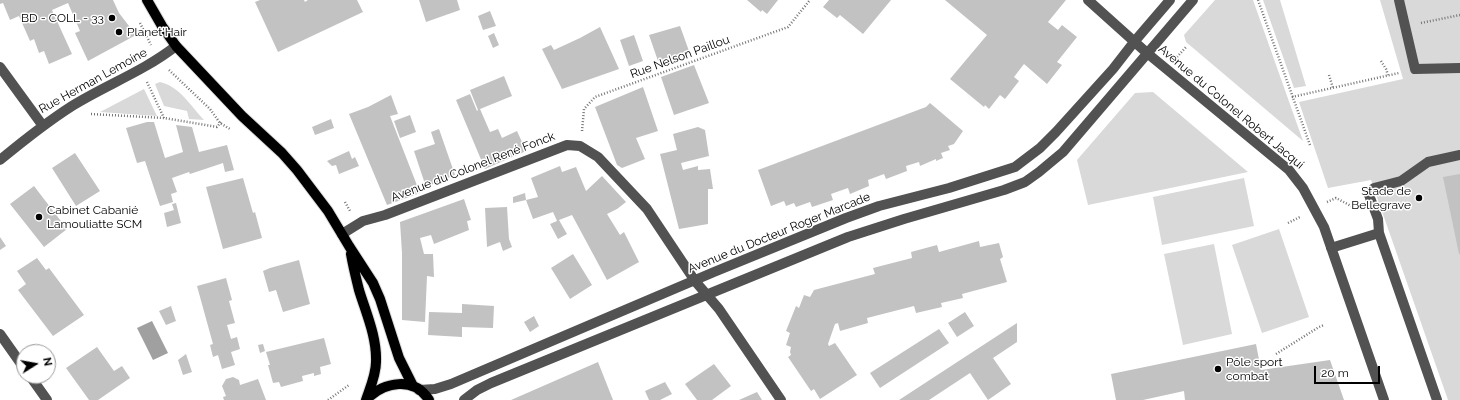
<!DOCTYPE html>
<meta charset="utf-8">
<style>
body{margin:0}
#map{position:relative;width:1460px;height:400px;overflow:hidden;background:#fff;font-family:Raleway,sans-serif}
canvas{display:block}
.north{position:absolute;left:16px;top:344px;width:40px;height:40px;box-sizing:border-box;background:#fff;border:1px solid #999;border-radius:50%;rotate:79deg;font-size:11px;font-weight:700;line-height:16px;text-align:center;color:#000}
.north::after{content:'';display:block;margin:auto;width:14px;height:18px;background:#000;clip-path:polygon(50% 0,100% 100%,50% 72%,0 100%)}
.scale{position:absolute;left:1314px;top:366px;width:66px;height:18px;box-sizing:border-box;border:2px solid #000;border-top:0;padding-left:5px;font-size:12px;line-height:14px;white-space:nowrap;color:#000;-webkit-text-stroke:3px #fff;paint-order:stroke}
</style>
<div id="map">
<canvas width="1460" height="400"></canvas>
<div class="north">N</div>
<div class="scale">20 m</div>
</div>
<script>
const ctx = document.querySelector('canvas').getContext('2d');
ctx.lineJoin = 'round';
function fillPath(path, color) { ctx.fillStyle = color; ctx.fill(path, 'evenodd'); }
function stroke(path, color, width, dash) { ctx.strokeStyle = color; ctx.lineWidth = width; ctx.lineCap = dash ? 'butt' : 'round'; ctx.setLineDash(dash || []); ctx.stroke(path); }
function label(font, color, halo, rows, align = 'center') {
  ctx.font = font + ' Raleway,sans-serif'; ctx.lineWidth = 3; ctx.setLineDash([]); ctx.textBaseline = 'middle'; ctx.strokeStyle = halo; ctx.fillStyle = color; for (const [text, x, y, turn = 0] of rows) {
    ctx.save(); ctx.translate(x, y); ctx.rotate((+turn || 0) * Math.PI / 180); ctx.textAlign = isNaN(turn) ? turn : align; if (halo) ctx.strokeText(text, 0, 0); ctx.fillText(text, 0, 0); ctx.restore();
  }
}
fillPath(new Path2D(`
 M1215,0H1253L1303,141L1186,42L1184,35Z
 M1263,0H1280L1306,86L1294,88Z
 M1380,0H1460V400H1448L1371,180L1328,188L1299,102L1403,79Z
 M160,82C179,86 191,106 204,120L189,119L187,111L164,106L155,84Z
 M144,89L157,116L100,112Z
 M1153,92L1248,172L1088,205L1077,160L1135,93Z
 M1244,178L1254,226L1162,245L1153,197Z
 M1279,229L1309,317L1262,333L1232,245Z
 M1214,244L1232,334L1183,345L1164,254Z`), '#d9d9d9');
fillPath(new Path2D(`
 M152,321L168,353L153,360L137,328Z`), '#a0a0a0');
fillPath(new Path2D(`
 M0,0H113L119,13L136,35L88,61L75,33L80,31L68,3L52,10L72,54L49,64L44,51L39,53L34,39L30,41L19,16L10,20L3,3L0,4Z
 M260,0H304L305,2L308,0H357L363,12L278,52L255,2Z
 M419,0H457L460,10L426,22Z
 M747,0H778L767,14L762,10L761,12Z
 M829,0H891L863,34L840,15L837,18L823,7Z
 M945,0H1066L1048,22L1058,30L1062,25L1077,37L1057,62L1062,65L1047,84L1024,64L1014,77L1019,81L1005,99L1000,95L989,109L985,105L984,107L950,79L987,35Z
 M490,11L496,26L483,30L478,16Z
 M680,26L689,51L658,61L649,35Z
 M600,27L619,69L562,89L542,49L551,45L554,50L580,38Z
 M494,33L499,45L493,48L488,36Z
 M634,35L643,61L629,66L620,40Z
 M694,65L709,103L674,115L661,77Z
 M504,76L512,96L480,109L490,132L498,129L502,138L517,131L526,151L485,169L456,100L470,94L477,111L478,110L470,90Z
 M643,87L658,131L636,138L645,159L622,168L617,165L595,107Z
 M391,95L398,114L390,116L420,193L387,205L349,114L368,107Z
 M930,103L963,131L954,144L948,146L950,150L941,153L943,158L936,161V159L920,166L919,162L906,166L907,171L886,179L884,174L868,180L869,186L850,194L848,188L831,194L833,200L812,207L810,202L796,207L794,203L786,206L784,201L771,206L758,170L926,107Z
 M410,115L416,132L400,138L394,121Z
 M331,119L334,128L315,135L312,127Z
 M147,122H154L165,158L183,152L176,125L192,127L199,152L227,145L234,170L225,172L223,163L190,174L189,172L172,178L177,192L171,194L173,202L160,206L145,161L137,163L126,128Z
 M698,127L705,130L709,156L681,163L683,170L698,166V170L710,169L713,189H708V224L679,229L660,154L677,150L673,134Z
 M439,129L455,175L426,187L414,151L435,144L431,132Z
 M349,151L352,159L355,157L359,166L339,174L336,165L332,166L327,161Z
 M75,153L100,191L76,206L52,168Z
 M560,166L562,172L576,167L586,191L602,176L626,202L617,209L607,214L620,235L624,232L639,262L607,280L572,215L559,220L567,234L558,239L550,224L557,221L553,212L533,219L526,200L538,197L531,178Z
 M1460,174V254H1459L1443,177Z
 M243,178L253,213L255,212L262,238L223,249L206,187Z
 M34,186L67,229L44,247L10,204Z
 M525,193L526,200L513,203V197Z
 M464,199L471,220L467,221L469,230L434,244L431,235L420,238L424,254H433L434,277L427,276L425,322L402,320V253L400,222Z
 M176,203L181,223L167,227L164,213L174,210L172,204Z
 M507,207L509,239L512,247L503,251L500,242L487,247L485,208Z
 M0,237L6,246L0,250Z
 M979,241L980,247L999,243L1003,257L1000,259L1007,282L962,294L963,298L941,303L942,307L916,313L914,306L867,318L868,323L840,331L838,323L835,324L828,344L829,346L835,343L857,375L820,399L814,389L811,391L788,357L791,355L790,352L791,347L786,345L790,333L786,331L796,306L799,308L804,295L810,297L814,290L875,274L873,268L912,258L911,252L937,245L939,252Z
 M573,254L592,285L570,299L551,268Z
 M37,258L46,270L49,268L84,315L53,336L18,290L26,284L17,271Z
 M299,260L310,304L283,312L276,290L269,292L263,271L270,268Z
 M226,278L232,300L229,301L235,323L227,325L231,339L237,337L240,349L231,352L235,365L222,369L218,355L213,357L210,345L213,344L197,286Z
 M462,304L494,306L493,328L462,327V337L428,335L429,312L462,313Z
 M171,306L176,321L166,325L159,311Z
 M965,312L974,326L957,337L948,323Z
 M534,316L539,326L530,332L524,322Z
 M1017,323V342L993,358L1011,384L988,400L970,373L929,400H899Z
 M939,329L949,343L880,388L870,373Z
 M324,338L331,364L320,367L321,374L314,376V373L302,376L303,381L281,387L279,382L273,383L268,365H270L266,352Z
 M263,344L265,351L260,353L258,345Z
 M1256,344L1261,370L1330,360L1344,400H1185L1184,391L1143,400H1116L1111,374Z
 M97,347L114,371L122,366L130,378L98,400H89L66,368Z
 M186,354L192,372L183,375L178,360Z
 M598,362L613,400H511Z
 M714,364L731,386L712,400H697L685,384Z
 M233,377L239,380L240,385L258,379L266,400H224L223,397L226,396L222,386L226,379Z
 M665,382L672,394L660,400H649L645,391Z
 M757,392L762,400H739Z`), '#c2c2c2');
const major = new Path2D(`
 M147,0L162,26L176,46L242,116L282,153L297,170L328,211L349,246L373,283L380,299L399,358L413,386
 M351,254C353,266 356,278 359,290C366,313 377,337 376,362C376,375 370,388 366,400
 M367,399C384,382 414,376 429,400`);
stroke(major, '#dbdbdb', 12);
stroke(new Path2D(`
 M1258,0L1310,145
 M140,23L151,45
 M1421,23L1460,15
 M1177,57L1186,47
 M1381,61L1386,69L1388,75
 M169,70L210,109L220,123L230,129
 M1329,75L1333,88
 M147,82L164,118
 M1292,97L1399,73
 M91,114L164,118L217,127L221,122
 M582,131L584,109L595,97L788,27L810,0
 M345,202L350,211
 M1327,202L1336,198L1357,209
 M1288,223L1300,217
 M1276,354L1319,327L1324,325
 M328,400L349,385`), '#747474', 2.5, [1, 2]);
stroke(new Path2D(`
 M1088,0L1147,53L1289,170L1303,188L1324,227L1384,400
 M1399,0L1415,69L1460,68
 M0,67L43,126
 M0,160C23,141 47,122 72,106C106,85 144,71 176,46
 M1379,233L1378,219L1369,195L1371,191L1374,188L1401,181L1428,162L1460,155
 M342,234L363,221L385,215L567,145L580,146L598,157L647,209L695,281L719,309L781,400
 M1331,248L1379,233L1437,400
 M0,334L24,368
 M30,376L47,400
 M419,390L435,389L451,384L714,272L846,218L879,206L949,188L1015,167L1040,148L1056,132L1113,69L1134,42L1170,0
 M464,400L477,390L491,383L848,237L904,219L1004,190L1025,182L1039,172L1063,152L1193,0`), '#525252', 10);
stroke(major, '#000', 10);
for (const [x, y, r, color] of [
 [112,18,4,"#000"],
 [119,32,4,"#000"],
 [1419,198,4,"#000"],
 [39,217,4,"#000"],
 [1218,369,4,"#000"]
]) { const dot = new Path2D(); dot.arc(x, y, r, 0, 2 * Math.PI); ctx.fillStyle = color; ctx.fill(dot); stroke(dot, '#fff', 1.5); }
label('12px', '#000', '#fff', [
 ["BD - COLL - 33",104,18,"right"],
 ["Planet'Hair",127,32],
 ["Stade de",1411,191,"right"],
 ["Bellegrave",1411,205,"right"],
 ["Cabinet Cabanié",47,210],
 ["Lamouliatte SCM",47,224],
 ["Pôle sport",1226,362],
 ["combat",1226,376]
], 'left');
label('12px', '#000', '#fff', [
 ["Rue Nelson Paillou",680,57,-20],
 ["Rue Herman Lemoine",93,81,-29],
 ["Avenue du Colonel Robert Jacqui",1231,107,40],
 ["Avenue du Colonel René Fonck",473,167,-21],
 ["Avenue du Docteur Roger Marcade",779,233,-22]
]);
</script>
